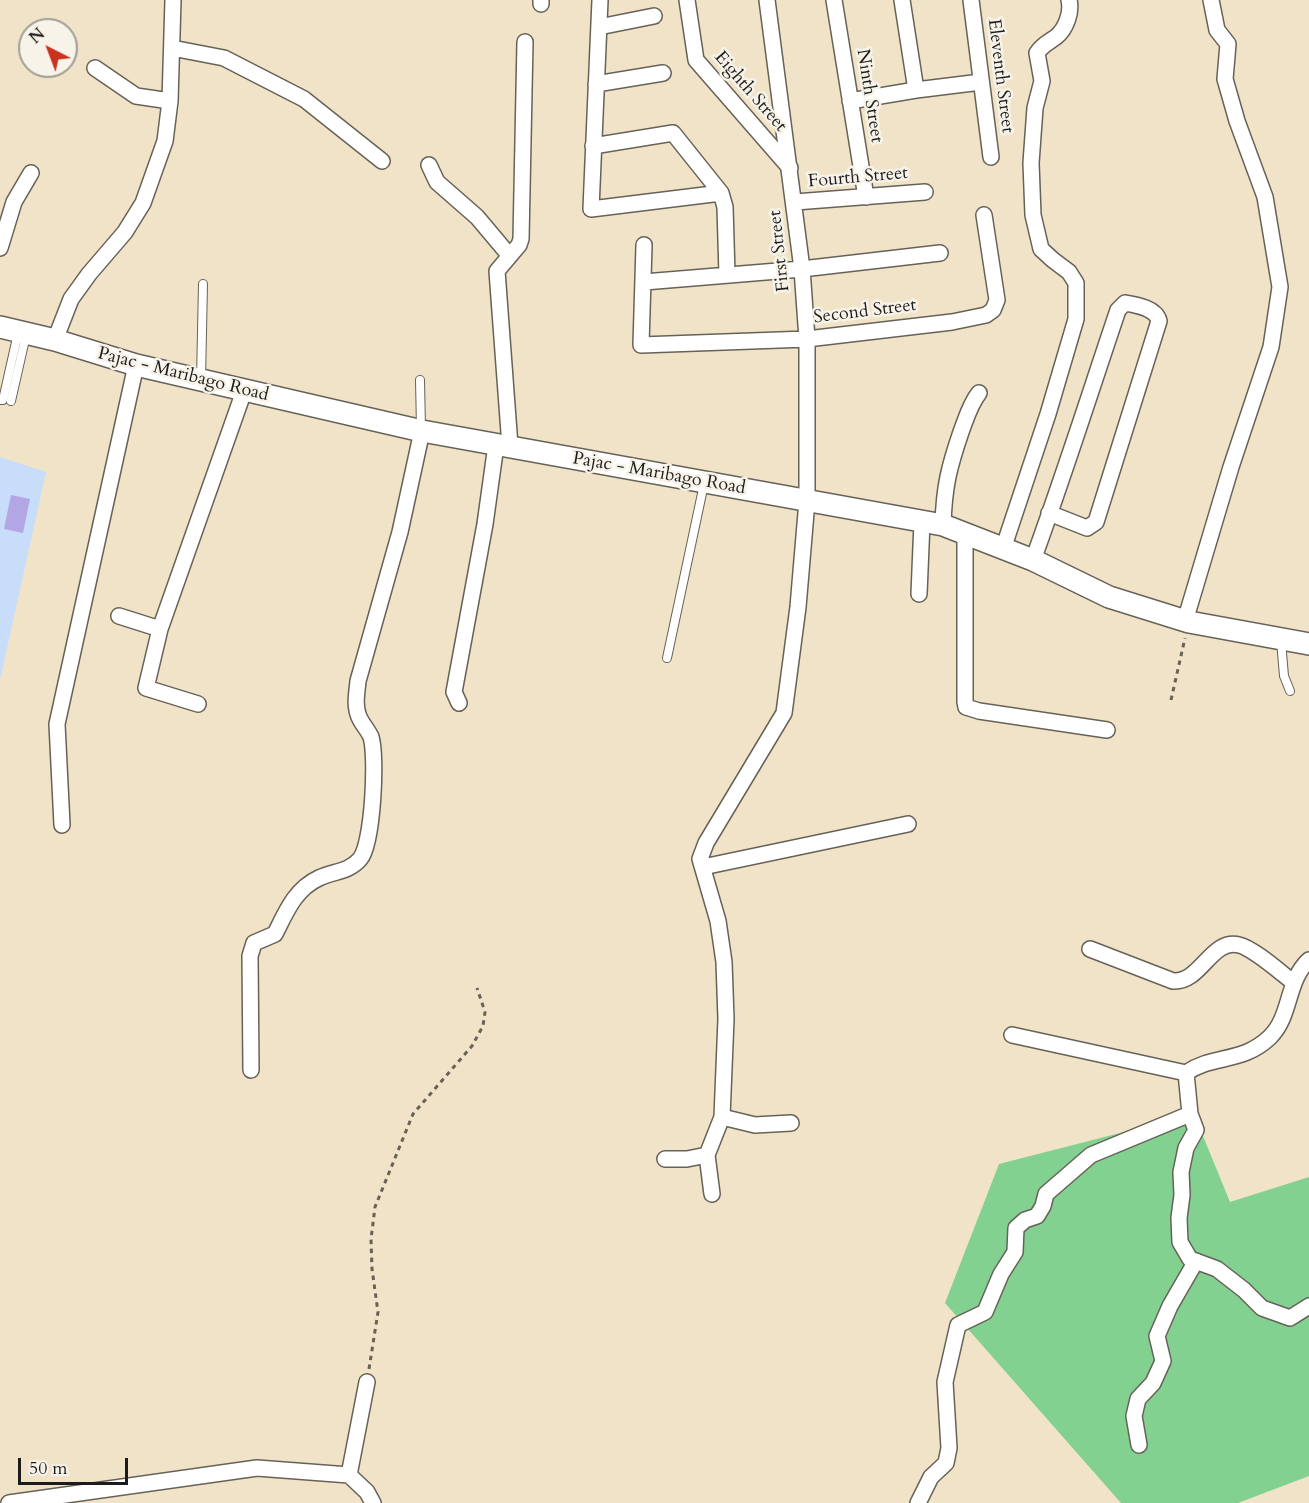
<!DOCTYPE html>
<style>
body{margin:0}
#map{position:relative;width:1309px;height:1503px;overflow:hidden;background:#f1e3c7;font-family:Cardo,serif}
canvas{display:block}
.north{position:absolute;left:18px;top:18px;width:60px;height:60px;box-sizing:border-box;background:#f7f3e8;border:2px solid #9f9d96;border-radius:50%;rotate:318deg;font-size:16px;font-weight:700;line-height:24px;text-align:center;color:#1c1c1c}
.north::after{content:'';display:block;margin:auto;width:21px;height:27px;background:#c8321e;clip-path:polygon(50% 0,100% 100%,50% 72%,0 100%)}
.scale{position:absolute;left:18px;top:1458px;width:110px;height:27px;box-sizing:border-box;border:3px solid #1c1c1c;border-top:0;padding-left:8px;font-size:18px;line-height:21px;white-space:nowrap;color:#1c1c1c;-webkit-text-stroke:4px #f7f3e8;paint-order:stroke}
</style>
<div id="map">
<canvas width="1309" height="1503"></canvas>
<div class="north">N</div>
<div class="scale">50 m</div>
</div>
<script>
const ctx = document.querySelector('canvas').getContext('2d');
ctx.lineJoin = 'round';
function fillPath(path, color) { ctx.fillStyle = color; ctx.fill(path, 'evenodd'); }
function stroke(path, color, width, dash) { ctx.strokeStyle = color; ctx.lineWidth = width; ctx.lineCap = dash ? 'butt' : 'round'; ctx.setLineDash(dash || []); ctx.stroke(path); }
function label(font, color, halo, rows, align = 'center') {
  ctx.font = font + ' Cardo,serif'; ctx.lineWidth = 5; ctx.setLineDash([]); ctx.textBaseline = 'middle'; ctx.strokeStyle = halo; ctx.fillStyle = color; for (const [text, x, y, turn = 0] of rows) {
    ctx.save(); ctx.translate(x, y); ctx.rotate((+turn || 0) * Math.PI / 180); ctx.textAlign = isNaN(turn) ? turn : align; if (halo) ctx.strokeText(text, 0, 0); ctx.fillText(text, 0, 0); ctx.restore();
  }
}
fillPath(new Path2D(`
 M0,457L46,472L0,680Z`), '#c7ddf9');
fillPath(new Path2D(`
 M1194,1114L1230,1202L1309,1177V1476L1238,1503H1121L945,1303L999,1164Z`), '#82d191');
fillPath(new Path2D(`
 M11,495L30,499L23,533L4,529Z`), '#b2a6e5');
const lane = new Path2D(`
 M201,379L203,284
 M420,380L421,429
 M0,400H3L18,333
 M11,401L26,335
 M1281,641L1284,676L1290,691
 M667,658L704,484`);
const street = new Path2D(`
 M600,0L591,209L721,193
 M687,0L696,60L790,168
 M834,0L866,197
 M902,0L916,90
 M971,0L991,157
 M541,4V0
 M599,27L654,16
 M172,48L224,58L304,99L382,161
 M95,68L136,96L170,101
 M596,84L663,73
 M850,101L916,90L981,82
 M593,146L673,133L721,193L725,207L727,275
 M429,165L437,182L477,217L509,255
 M795,202L925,192
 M644,245L641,345L807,339L952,322L986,315L993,310L997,300L984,215
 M0,248L14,202L31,173
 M644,282L802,269L940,253
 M55,340L71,299L89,274L125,232L143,203L165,141L170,101L173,0
 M510,446L497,271L519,245L521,239L525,42
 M943,525C944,487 949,467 961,432C966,419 970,404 979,393
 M965,534V702L966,707L979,711L1107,730
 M1003,549L1048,414L1076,319V283L1069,272L1053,260L1041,249L1033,215L1031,163L1035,108L1042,81L1037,53C1042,45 1049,42 1056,37C1066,29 1072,12 1069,0
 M1033,560C1063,478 1090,393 1118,310L1125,303C1137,305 1156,308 1159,321L1096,522L1087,528L1049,513
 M919,594L922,522
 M119,616L160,629
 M1185,621L1231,467L1271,347L1280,287L1265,197L1237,121L1225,79L1228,44L1217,30L1211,0
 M459,703L454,692L485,524L496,445
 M198,704L146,688L160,629L244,391
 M62,825L57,724L136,365
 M703,867L908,824
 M1090,949L1173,981C1201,983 1211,938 1239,945C1253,948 1281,973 1293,982
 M1012,1035L1186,1073C1213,1054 1242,1064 1270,1037C1292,1015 1286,981 1309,960
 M251,1070L250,956L254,943L275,934C286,912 295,889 319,878C334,871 349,872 360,859C373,844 377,756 371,737C368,730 362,724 359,717C354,705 357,693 358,681L400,532L422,431
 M1190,1114L1196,1130L1186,1148L1181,1172L1182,1195L1179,1218L1180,1242L1190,1259L1217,1269L1244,1290L1262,1308L1290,1318L1309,1306
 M722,1117L755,1125L791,1123
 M665,1159H687L707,1155
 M712,1194L707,1155L722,1117L726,1019L724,962L718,921L700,859L706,843L784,713L798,607L807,501V339L802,269L767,0
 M1139,1445L1134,1416L1138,1399L1153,1383L1163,1361L1157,1336L1170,1306L1196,1261
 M349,1475L367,1382
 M9,1503L257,1468L349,1475L367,1492L373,1503
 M918,1503L931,1477L946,1463L949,1448L945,1382L958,1325L985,1312L1001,1274L1015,1252L1016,1228L1025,1220L1037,1216L1043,1206L1046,1194L1091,1155L1190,1114L1186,1073`);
const secondary = new Path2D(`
 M0,327L55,340L136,365L422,431L943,525L1033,560L1109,597L1189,622L1309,644`);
stroke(lane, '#676258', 10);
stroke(street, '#676258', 18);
stroke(secondary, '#676258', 24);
stroke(new Path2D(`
 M1171,700L1185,638
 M369,1369L378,1312L372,1269L371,1239L375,1207L413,1114L472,1046L483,1026L485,1012L477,988`), '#676258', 3, [4.5, 4.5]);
stroke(lane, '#fff', 8);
stroke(street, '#fff', 15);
stroke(secondary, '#fff', 21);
label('18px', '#1c1c1c', '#f7f3e8', [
 ["Eleventh Street",1000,76,83],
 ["Eighth Street",750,92,49],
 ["Ninth Street",869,96,81],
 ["Fourth Street",858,178,-5],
 ["First Street",780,251,-96],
 ["Second Street",865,312,-7],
 ["Pajac - Maribago Road",183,375,14],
 ["Pajac - Maribago Road",659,474,10]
]);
</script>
